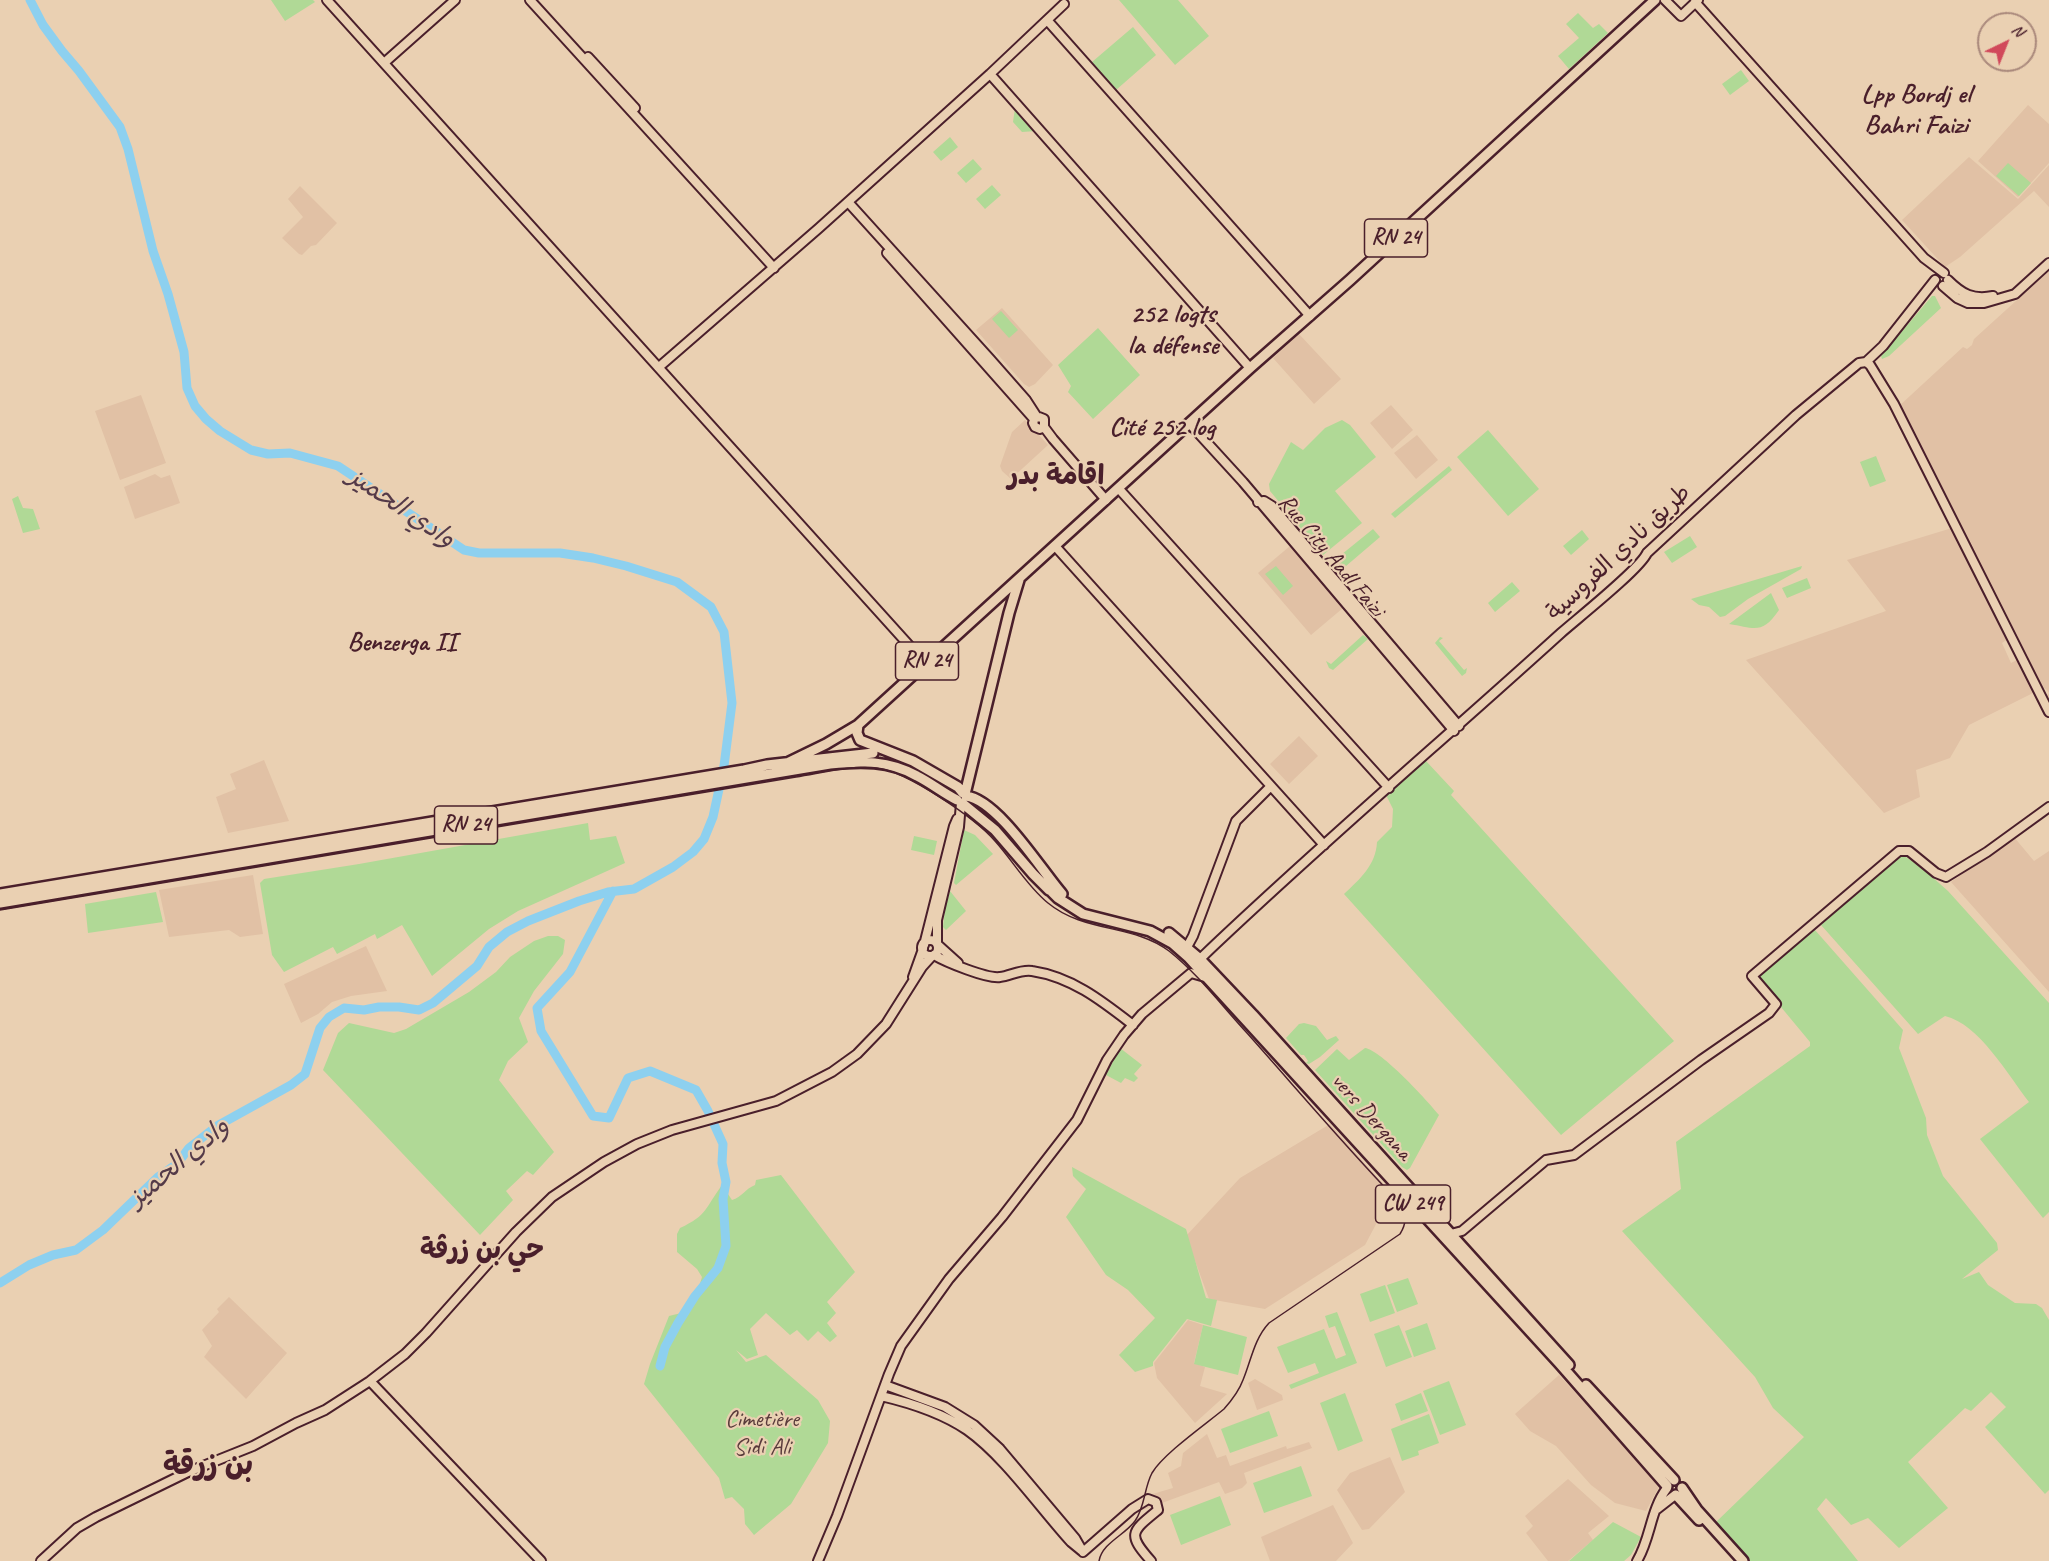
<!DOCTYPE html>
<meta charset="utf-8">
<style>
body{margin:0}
#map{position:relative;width:2049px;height:1561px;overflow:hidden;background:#ead0b2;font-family:Caveat,sans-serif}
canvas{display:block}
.north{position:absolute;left:1977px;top:12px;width:60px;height:60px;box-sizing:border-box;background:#ead0b2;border:2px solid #aa897c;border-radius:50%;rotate:43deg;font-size:16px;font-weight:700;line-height:24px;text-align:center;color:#4a1f2b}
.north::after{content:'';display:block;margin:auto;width:21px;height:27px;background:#d1495b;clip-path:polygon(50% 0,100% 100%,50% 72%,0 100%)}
</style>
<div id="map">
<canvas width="2049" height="1561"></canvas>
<div class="north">N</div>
</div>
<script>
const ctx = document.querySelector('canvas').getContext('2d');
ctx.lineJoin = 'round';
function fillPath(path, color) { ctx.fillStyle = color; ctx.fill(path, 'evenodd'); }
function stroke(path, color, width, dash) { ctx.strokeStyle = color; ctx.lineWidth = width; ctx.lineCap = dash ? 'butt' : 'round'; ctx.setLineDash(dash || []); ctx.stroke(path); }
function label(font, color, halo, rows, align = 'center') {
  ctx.font = font + ' Caveat,"Playpen Sans Arabic",sans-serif'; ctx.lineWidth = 4.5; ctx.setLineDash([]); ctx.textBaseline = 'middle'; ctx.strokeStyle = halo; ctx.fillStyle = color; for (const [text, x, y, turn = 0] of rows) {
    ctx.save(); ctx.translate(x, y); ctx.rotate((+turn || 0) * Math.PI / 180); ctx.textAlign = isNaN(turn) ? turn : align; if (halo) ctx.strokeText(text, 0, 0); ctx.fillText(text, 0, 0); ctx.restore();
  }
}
fillPath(new Path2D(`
 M2028,105L2049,124V163L2018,197L1978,161Z
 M1969,157L2018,199L2049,165V207L2034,191L1960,257L1945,267L1902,220Z
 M300,186L337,223L316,245L311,246L302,255L299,254L282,238L303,217L288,199Z
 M2049,271V705L2045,697L2049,693L2046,689L2042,688L1898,407L1963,347L1967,349L1972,345L1974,339Z
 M1002,308L1053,365L1035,384L1029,387L1024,384L976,330Z
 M1299,334L1341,379L1314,404L1273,358Z
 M141,395L166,463L120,480L95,411Z
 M1391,405L1413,430L1392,449L1370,423Z
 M1025,420L1048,445L1011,479L1002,471L1000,466L1012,432Z
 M1417,435L1438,460L1416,479L1394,453Z
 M155,474L161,478L170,475L180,503L135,519L124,487Z
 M1952,528L2008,639L2002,643L2011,663L2019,659L2035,692L1969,725L1950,758L1916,770L1920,797L1884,813L1746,660L1886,611L1847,560Z
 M1290,546L1343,608L1311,635L1258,573Z
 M1299,736L1318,756L1289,784L1270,764Z
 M264,760L289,821L228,833L216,797L236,789L230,774Z
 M2014,837L2034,861L2049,851V992L1951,882Z
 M253,875L263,934L240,937L229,930L169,937L159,890Z
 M366,946L387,991L351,996L332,1002L318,1014L301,1023L284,984Z
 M1330,1124L1392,1194L1365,1245L1265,1309L1209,1299L1186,1236L1240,1178Z
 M229,1297L287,1353L246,1399L204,1357L212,1346L202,1330L219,1312L217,1309Z
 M1188,1320L1203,1325L1194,1363L1205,1367L1200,1386L1227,1394L1195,1423L1157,1378L1154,1363Z
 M1559,1375L1660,1485L1646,1511L1615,1503L1591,1485L1556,1446L1530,1431L1515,1414Z
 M1255,1379L1282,1395L1283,1400L1257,1410L1248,1383Z
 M1207,1434L1217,1458L1226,1455L1230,1466L1286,1446L1287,1449L1309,1442L1312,1448L1244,1473L1247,1483L1242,1488L1225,1494L1219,1482L1132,1514L1089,1550L1085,1545L1133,1502L1139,1498L1173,1488L1168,1473L1181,1466L1183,1453Z
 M1390,1457L1405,1492L1369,1529L1362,1530L1337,1490L1350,1473Z
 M1568,1479L1609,1516L1588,1533L1593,1540L1568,1561H1548L1526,1533L1533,1526L1525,1516Z
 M1333,1505L1353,1543L1336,1561H1270L1261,1537Z`), '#e1c1a5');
fillPath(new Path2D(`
 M271,0H313L315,2L285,21Z
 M1119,0H1178L1209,36L1175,65Z
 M1578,13L1593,28L1599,24L1608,33L1569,69L1558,56L1579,38L1566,24Z
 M1133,27L1156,55L1116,90L1092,62Z
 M1741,70L1749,81L1730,95L1722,84Z
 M1015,108L1036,131L1022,132L1013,122Z
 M950,137L958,147L941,161L933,152Z
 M973,159L982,169L966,183L957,173Z
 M2008,163L2031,183L2019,196L1996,176Z
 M992,185L1001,195L985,209L976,199Z
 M1932,296H1935L1941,308L1889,356L1882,359L1881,356Z
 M1001,311L1018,330L1009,338L992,319Z
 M1098,328L1140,375L1093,419L1068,392L1071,386L1058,365Z
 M1342,420L1350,425L1376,457L1335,491L1362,523L1323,555L1270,491L1269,484L1291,442L1303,450L1325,428Z
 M1488,430L1539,489L1508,516L1457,457Z
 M1876,456L1886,481L1870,487L1860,462Z
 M1449,466L1452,470L1395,518L1391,514Z
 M18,496L23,508L33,509L40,529L23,533L12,499Z
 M1373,529L1380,537L1339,572L1331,563Z
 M1582,530L1589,539L1571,555L1563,546Z
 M1690,536L1697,547L1672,563L1664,552Z
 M1276,566L1293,586L1283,595L1265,574Z
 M1802,566L1801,569L1748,599L1725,616L1720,617L1709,607L1699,605L1691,599Z
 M1807,578L1811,588L1787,598L1782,588Z
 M1512,582L1520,591L1495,612L1488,603Z
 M1771,593L1779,610C1762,635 1755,628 1729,624Z
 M1363,635L1368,639L1333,670L1329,668L1326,661L1331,664Z
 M1440,637L1443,638L1439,641L1464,670L1467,668L1466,673L1462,676L1435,643Z
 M1426,761L1454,791L1451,795L1674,1041L1561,1135L1344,894C1360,879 1376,865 1377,842L1392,827L1393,809L1385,793L1421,762Z
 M588,823L590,840L616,836L625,863L518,911L489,929L432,976L402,925L377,939L375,934L337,954L333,947L284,972L272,955L260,883L264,879L359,864Z
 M964,830L975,835L993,854L956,885L954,883Z
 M914,836L937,841L934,855L911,850Z
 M1903,855L1922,868L1948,891L2049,1003V1212L2043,1218L1980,1139L2029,1102C2008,1075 1979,1024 1945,1016L1918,1034L1821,925L1893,861Z
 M950,891L966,911L946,930L943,927L945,909Z
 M156,892L163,922L88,933L85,904Z
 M1815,930L1903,1030L1899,1048L1926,1118L1927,1135L1943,1176L1997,1243L1998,1250L1962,1279L1979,1272L1988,1285L2015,1303L2036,1304L2042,1308L2049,1320V1490L2045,1494L1985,1427L2006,1407L1991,1392L1971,1411L1965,1408L1908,1462L1948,1508L1899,1548L1868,1518L1851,1525L1826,1498L1817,1509L1858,1561H1750L1715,1523L1804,1437L1773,1408L1755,1377L1622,1231L1681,1189L1676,1142L1810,1046V1042L1756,977Z
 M548,936H558L565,940L563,954L534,991L519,1018L528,1042L508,1061L499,1080L554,1152L533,1175L527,1171L506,1191L513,1200L480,1235L323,1070L338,1033L349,1023L394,1033L406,1029L469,992L496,972L510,957L534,941Z
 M1304,1023L1316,1026L1327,1040L1336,1036L1339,1040L1320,1057L1309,1064L1306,1063L1308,1061L1304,1055H1301L1286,1038L1299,1024Z
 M1120,1048L1142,1065L1134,1074L1138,1078L1134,1082L1125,1078L1121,1083L1106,1075Z
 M1365,1048C1381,1050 1428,1101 1439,1115L1410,1168L1407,1170L1402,1167L1315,1070L1337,1049L1349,1060Z
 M1072,1167L1186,1229L1206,1298L1217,1300L1211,1326L1187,1319L1153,1362V1366L1135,1372L1119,1355L1155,1318L1128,1290L1106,1275L1066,1217L1086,1189L1073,1176Z
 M781,1175L855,1272L827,1302L836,1313L827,1323L837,1336L830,1342L818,1331L808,1341L797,1330L790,1335L766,1313L750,1329L758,1355L747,1359L736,1350L746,1362L766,1355L818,1400L830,1421L828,1443L791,1504L754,1535L745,1524L744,1509L732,1497L725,1499L719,1478L644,1384L650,1364L669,1316C698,1310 694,1302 702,1277L697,1269L677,1252V1234L680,1228C708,1215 705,1208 722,1185L732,1200C742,1197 745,1189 755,1185L756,1180Z
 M1408,1278L1418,1304L1397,1312L1387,1285Z
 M1385,1285L1395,1313L1370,1322L1360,1294Z
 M1337,1312L1357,1363L1291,1389L1289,1385L1319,1373L1315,1363L1288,1373L1277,1347L1324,1329L1336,1359L1346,1355L1335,1326L1329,1328L1325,1316Z
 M1427,1323L1436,1349L1414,1357L1405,1331Z
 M1203,1325L1247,1337L1238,1375L1194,1364Z
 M1399,1325L1412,1357L1386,1367L1374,1334Z
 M1449,1381L1466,1425L1440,1435L1423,1391Z
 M1345,1393L1363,1441L1338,1451L1320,1403Z
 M1421,1393L1428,1411L1401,1421L1395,1404Z
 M1269,1411L1278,1436L1230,1453L1221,1429Z
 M1429,1414L1439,1443L1418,1451L1419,1455L1402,1461L1391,1429Z
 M1301,1466L1312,1496L1264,1513L1253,1483Z
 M1220,1496L1231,1525L1181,1545L1170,1515Z
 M1613,1522L1641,1537L1631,1555L1624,1561H1569Z`), '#b0d996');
stroke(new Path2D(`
 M613,891L570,972L537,1008L541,1031L593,1116L609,1118L628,1078L650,1071L696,1090L708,1111L723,1144L722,1163L726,1182L723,1199L726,1246L718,1268L695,1296L678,1323L665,1347L660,1366
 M0,1283L29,1265L53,1255L76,1250L103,1230L158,1177L177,1164L189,1148L217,1126L291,1085L305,1074L320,1028L329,1017L344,1008L364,1010L379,1007H399L419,1010L433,1003L477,966L489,947L507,932L528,921L579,901L608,892L634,889L673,867L693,852L704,839L713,817L724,766L732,703L724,632L711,607L677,582L626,566L593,558L560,553H479L464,550L338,466L290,453L268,454L251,450L220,431L206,419L195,406L187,388L184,352L168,294L153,251L128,149L120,127L79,71L62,51L43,25L30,0`), '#8dd0ef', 9);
stroke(new Path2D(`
 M873,753L897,759
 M892,760L915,769L935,782
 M936,778L992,817L1010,835L1044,877`), '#caad97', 9, [9, 4.5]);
const secondary = new Path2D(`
 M327,0L925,663
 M530,0L774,268
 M1665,0L1681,16L1698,0
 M1695,2L1924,258L1944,273
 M1047,20L1310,316
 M588,57L635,108
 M384,63L455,0
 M990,74L1250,368
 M848,202L990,359L1026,400L1037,417
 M887,253L1034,419
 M1948,280C1962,294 1973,300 1993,296
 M1943,286L1957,298L1968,303H1984L2015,294L2049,263
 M1866,362L1883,346L1935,280
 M659,367L819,228L990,74L1064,4
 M1190,424L1243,482L1454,731
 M1044,427L1040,429L1035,427L1033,423L1035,418L1039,417L1044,419V427L1053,439L1106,500
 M1119,489L1389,788
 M1258,502L1264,501L1272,506L1459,726
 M1055,546L1324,845
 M922 948a8 8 0 1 1 16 0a8 8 0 1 1-16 0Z
 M937,944V920L959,827L961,803
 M924,945L954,826L957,819
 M938,945L958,963
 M1187,947L1193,936L1236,821L1271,786
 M934,955C946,962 987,979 1000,977C1010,976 1021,969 1032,971C1072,977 1102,1001 1133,1025
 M1200,959C1317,847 1441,742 1561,633C1578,618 1640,569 1647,553L1796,415L1859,363L1866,362L1870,365L1894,404L2049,712
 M913,977L923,949
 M1451,1234L1462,1231L1546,1160L1574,1155L1701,1060L1769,1013L1776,1004L1752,976L1899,851H1909L1936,873L1946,877L1987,852L2049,807
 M370,1381L541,1561
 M885,1385L945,1407L974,1425L1000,1449L1075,1538L1083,1552
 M881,1396C911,1403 942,1413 967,1430C1004,1456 1040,1508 1071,1542L1082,1551
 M1657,1509L1675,1495
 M1083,1552L1132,1509L1148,1499L1156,1502L1158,1510C1131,1532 1127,1534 1151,1561
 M41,1561L77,1528L96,1517L188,1472L253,1446L296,1423L325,1410L370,1381L405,1354L426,1333L516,1232L552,1197L604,1162L637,1144L672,1130L776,1101L832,1072L857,1054L886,1024L922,967L932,956
 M818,1561L837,1516L889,1374L901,1346L949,1279L1002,1217L1077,1120L1107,1060L1124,1035L1142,1014L1191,973L1205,977
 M1637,1561C1651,1538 1650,1510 1667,1488`);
const primary = new Path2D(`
 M858,725L857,733L860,740L913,761L958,787L963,793
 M789,762L826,744L858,725L1250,368L1350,280L1655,0
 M965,794L1009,613L1019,580
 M966,796C998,800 1041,870 1062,894
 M962,803L995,830L1033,874L1049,890
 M1047,887L1058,898L1083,914L1150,931L1172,943L1189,958L1560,1364L1667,1486
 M0,894L744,770L767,765L873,753
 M0,903L830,764C861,761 889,760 917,776C931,783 943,793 957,800
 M1169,933L1200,959L1253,1015L1569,1365
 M1586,1385L1674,1480
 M1682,1488L1697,1510L1743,1561
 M1676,1495L1699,1520`);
stroke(secondary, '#4a1f2b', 12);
stroke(primary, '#4a1f2b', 14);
stroke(secondary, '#ead0b2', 8);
stroke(primary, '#ead0b2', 9);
stroke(new Path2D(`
 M0,910L796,777C822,773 851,765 877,768C907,771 976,819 995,841C1013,861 1027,886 1048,903C1084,933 1134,924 1169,951C1198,974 1222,1006 1247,1033C1296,1088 1344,1145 1395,1198C1405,1210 1409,1220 1400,1234L1269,1323C1254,1339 1251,1361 1243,1380C1239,1391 1232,1400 1224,1409C1206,1424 1163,1454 1152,1473C1144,1488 1145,1507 1135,1521C1125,1535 1102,1543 1099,1561`), '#4a1f2b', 1.5);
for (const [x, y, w] of [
 [1396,238,63],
 [927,661,63],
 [466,825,63],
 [1413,1204,75]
]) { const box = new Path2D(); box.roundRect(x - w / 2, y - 19, w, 38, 4.5); ctx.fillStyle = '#ead0b2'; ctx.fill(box); stroke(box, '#4a1f2b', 1.5); }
label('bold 22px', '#4a1f2b', null, [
 ["RN 24",1396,238],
 ["RN 24",927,661],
 ["RN 24",466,825],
 ["CW 249",1413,1204]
]);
label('24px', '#4a1f2b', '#ead0b2', [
 ["طريق نادي الفروسية",1619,553,-43],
 ["Rue City Aadl Faizi",1331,556,50],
 ["vers Dergana",1371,1117,48]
]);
label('24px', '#593b3b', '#ead0b2', [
 ["Cimetière",762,1420],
 ["Sidi Ali",762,1448]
]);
label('bold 26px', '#4a1f2b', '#ead0b2', [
 ["Cité 252 log",1162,428],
 ["Benzerga II",402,643]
]);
label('italic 26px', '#543a48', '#ead0b2', [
 ["وادي الحميز",401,508,34],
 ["وادي الحميز",179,1163,-40]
]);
label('bold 27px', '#4a1f2b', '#ead0b2', [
 ["Lpp Bordj el",1916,95],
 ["Bahri Faizi",1916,126],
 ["252 logts",1173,315],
 ["la défense",1173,346],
 ["اقامة بدر",1056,477],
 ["حي بن زرڤة",482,1251]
]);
label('bold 30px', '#4a1f2b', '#ead0b2', [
 ["بن زرقة",208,1466]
]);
</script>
